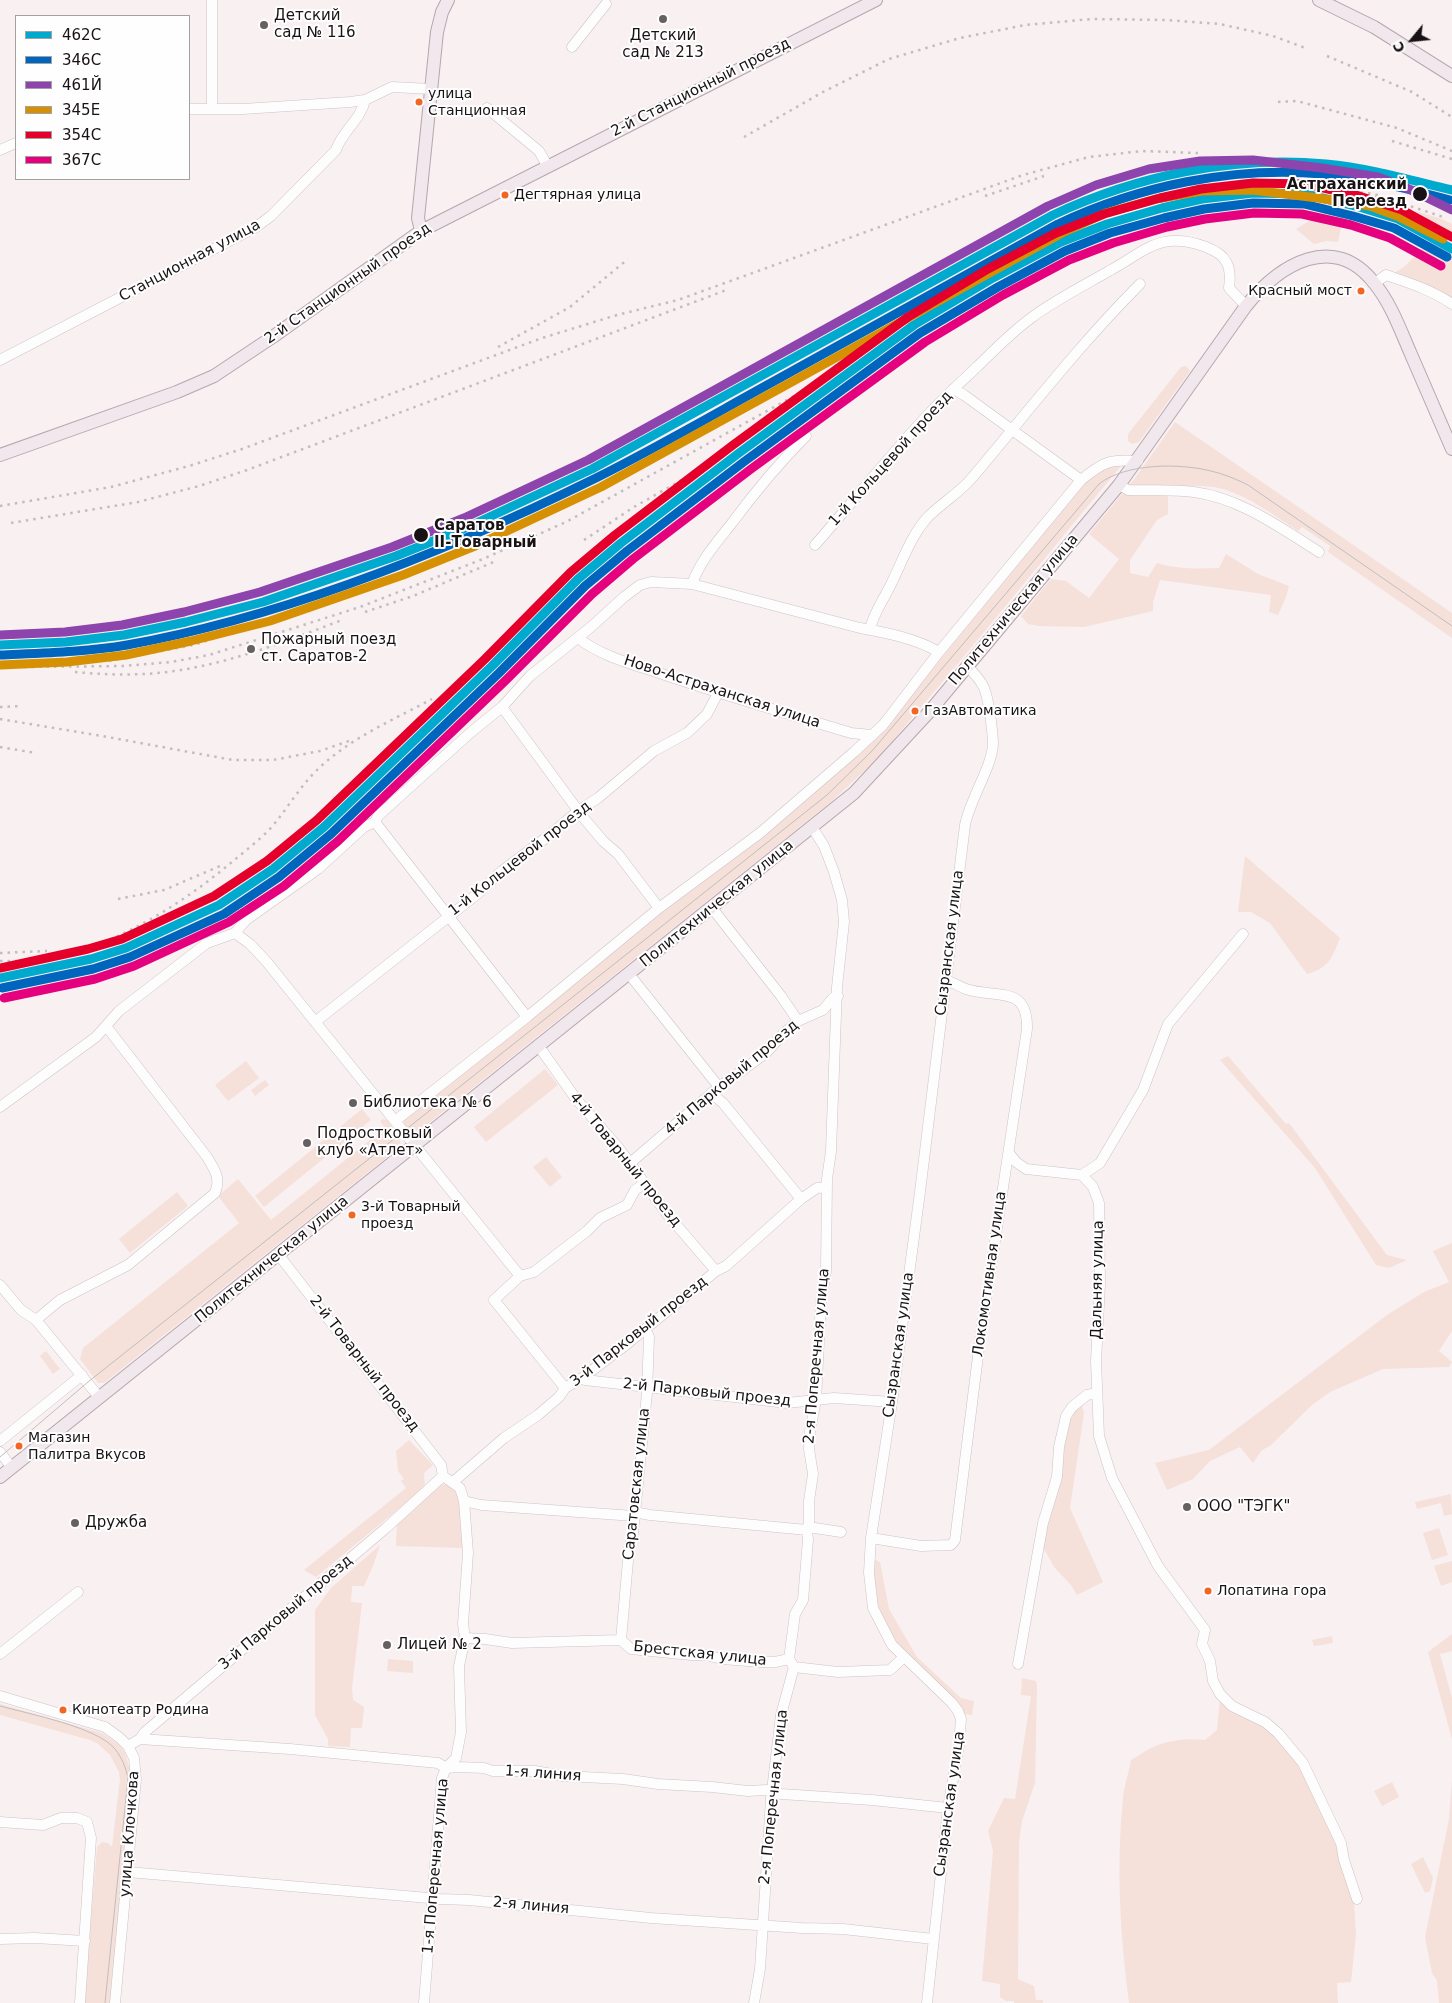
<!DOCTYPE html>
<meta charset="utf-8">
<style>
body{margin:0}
#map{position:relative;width:1452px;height:2003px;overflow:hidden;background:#f9f0f2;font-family:"DejaVu Sans",sans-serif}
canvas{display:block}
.legend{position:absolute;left:15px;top:15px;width:175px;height:165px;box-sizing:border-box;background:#fefefe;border:1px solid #a2a0a0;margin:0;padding:6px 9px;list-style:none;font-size:15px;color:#191214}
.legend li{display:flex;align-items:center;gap:10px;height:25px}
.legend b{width:25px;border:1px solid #a2a0a0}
.north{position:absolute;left:1387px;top:15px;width:50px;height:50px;-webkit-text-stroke:4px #fefefe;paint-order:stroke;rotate:242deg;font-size:14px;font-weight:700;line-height:20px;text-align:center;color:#191214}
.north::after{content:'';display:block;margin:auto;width:18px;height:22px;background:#191214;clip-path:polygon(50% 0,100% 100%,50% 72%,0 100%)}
</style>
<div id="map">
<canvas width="1452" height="2003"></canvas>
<ul class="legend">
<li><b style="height:6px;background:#00a9ce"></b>462С</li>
<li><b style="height:6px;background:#0065bd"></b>346С</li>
<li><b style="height:6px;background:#8e44ad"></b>461Й</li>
<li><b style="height:6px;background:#d69003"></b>345Е</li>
<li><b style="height:6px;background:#e4002b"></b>354С</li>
<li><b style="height:6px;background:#e5007d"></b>367С</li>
</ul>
<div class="north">С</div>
</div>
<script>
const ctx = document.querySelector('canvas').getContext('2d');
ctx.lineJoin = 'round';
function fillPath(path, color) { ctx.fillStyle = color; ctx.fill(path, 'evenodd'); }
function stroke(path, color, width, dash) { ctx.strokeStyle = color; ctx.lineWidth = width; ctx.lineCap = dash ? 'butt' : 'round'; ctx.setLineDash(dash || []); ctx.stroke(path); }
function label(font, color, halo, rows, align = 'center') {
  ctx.font = font + ' "DejaVu Sans",sans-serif'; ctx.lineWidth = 4; ctx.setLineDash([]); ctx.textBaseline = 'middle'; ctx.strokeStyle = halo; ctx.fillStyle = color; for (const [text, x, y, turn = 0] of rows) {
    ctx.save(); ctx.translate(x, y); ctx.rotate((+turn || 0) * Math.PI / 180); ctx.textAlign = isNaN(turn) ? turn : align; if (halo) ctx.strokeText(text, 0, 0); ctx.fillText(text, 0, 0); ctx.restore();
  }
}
fillPath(new Path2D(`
 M1413,210L1442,219L1452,224V232Z
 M1325,211L1344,214L1338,242L1326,241L1314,244L1296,229Z
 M1431,240L1452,254V299L1393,274L1405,266Z
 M1186,366L1190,371L1139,442L1132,444L1128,441V434L1181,367Z
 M1175,422L1452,613V638L1328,552L1330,546L1302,527L1298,531C1275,516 1250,497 1223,489C1206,484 1186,486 1168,487V514L1157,520L1130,560V573L1148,577L1157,563C1177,569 1197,569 1219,568L1226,554L1258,574L1289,586L1286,597L1278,615L1269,612L1271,595L1160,580L1153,602V611L1084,627L1039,626L1028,624L1021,616L1051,579L1066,581L1089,598L1119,559L1089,534L1135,478Z
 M1112,465H1119L1120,467L961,660L878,758L832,801L419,1131L413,1133C407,1130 404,1125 403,1119L600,961L615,951L660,912L697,886L886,726L1086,481Z
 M1245,856L1340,938C1332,958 1329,968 1307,974L1270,923L1251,912H1238Z
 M1228,1056L1286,1124L1289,1123L1387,1255L1407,1260L1389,1268L1376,1265L1315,1168L1220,1060Z
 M246,1061L259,1078L228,1101L215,1085Z
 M545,1069L558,1085L486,1142L474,1127Z
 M265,1080L269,1085L255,1096L251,1090Z
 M362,1109L371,1120L264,1207L255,1196Z
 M383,1119L387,1120L399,1136L401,1146L104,1383H98L80,1359L83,1348L239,1223L218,1196L238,1179L271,1220L385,1128L380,1121Z
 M546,1157L562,1177L550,1187L533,1167Z
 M177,1192L188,1206L130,1253L119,1239Z
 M1452,1243V1331L1439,1351L1452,1362L1449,1367L1383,1369L1330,1392L1312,1405L1270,1446L1262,1450L1253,1463L1240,1447L1210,1461L1193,1479L1167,1490L1155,1463L1209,1450L1387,1315L1424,1292L1449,1282L1433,1251Z
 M46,1351L60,1369L53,1374L40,1356Z
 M1077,1406H1082L1084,1413L1070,1508L1103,1582L1077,1595L1071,1585L1054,1567L1043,1547L1062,1448L1070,1418Z
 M409,1440L433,1465L424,1473L425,1487L316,1577L304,1570L406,1488L401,1481L404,1479L398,1471L396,1451Z
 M448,1484C468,1502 463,1524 464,1548L396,1546L397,1522L440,1485Z
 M1451,1494L1452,1514L1444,1516L1441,1503L1417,1509L1415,1502Z
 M1439,1528L1448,1555L1432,1560L1423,1533Z
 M380,1545L373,1566L364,1586H352L351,1602L362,1603L352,1688L353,1700L364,1707L362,1728H351L350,1747L328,1746V1739L315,1715V1610L331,1588Z
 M875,1560L880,1562L889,1609L917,1657L961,1698L974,1701L972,1715L964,1714C920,1668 866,1631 875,1560Z
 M1452,1561V1582L1441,1586L1434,1566Z
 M1452,1634V1651L1440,1654L1452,1698V1739L1428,1652Z
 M1332,1636L1333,1643L1314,1646L1312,1640Z
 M388,1659L413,1661V1673L387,1671Z
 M1022,1678L1036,1681L1037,1686L1035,1783L1022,1821L1019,1842L1018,1979L1034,1986L1036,2000H1043V2003H1014V2001H1006L1000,1997V1984L982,1981L993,1851L988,1831L1004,1798L1015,1799L1031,1696L1021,1695Z
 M1220,1699L1269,1730L1298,1764L1339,1843L1354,1901L1356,1935L1351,1982L1337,1983L1338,2003H1129C1120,1935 1116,1866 1123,1798C1124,1785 1129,1773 1131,1760C1138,1757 1144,1751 1151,1748C1169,1740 1186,1738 1205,1740L1217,1730Z
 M0,1704L102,1733L118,1744L125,1753L132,1777L111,2003H84L97,1847L102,1842L108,1843L112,1847L120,1779L119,1772L110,1755L97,1743L90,1740L0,1715Z
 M1452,1780V2003H1439L1437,1981L1432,1973L1425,1937L1449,1819Z
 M1392,1782L1399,1797L1382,1806L1374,1791Z
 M1423,1857L1433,1878L1430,1891L1425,1893L1411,1864Z`), '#f5e0da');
const minor = new Path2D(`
 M212,0V109
 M572,47L606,4
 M487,108L539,151L548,167
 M189,109H243L350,102L365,100L392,87L431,89
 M0,150L16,143
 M1375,283L1386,275C1409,283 1432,290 1452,304
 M0,360L256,227L271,216L336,150C342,131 361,120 365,100
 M953,389L964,395L1081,480
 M1119,485L1128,490C1150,491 1173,489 1194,492C1240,498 1281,528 1319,552
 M815,545C852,503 886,460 924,419C941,400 960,383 978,366C995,349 1012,332 1031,318C1055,300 1083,286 1109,271C1146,251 1160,230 1206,247C1227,255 1232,266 1229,288L1246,306
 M692,584C700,561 717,542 732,523C755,492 779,463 806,436
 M870,630C873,613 885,598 892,582C903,560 910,538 926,519C940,504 958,494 971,479C1027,413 1079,345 1140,284
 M578,638C602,657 636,665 665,675C727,696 789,714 851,733L871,735
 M502,707L582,816L603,841L618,854L659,908
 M375,822L527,1017
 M712,908L781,996L798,1021
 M235,933L250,944L266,961L520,1276
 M629,974L719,1087
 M315,1022L476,895L502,871L551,834L578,811L598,798L654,751L687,733L707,714L718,693
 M538,1045L576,1099L618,1147L667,1214L716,1271
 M711,1093L723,1103L801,1199
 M0,1107L96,1037L119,1011L207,943L235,933L246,920L318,869L364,827L375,822L378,816L470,733L502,707L530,676L591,627L624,597L640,585L651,582L692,584L860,628C887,633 915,638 939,652
 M395,1121L527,1017L659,908L760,833L854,752L883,725L939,652L1081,480C1103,462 1109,459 1138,461
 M1009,1153L1016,1162L1026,1169L1082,1175
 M629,1164L719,1087L766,1053L782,1035L798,1021L823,1010L833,998L838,996
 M1082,1175L1093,1187L1099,1203L1100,1284L1096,1361L1099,1436L1112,1478L1158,1566L1205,1630L1202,1644L1210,1661L1213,1681L1220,1694L1232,1706L1265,1722L1278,1733L1303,1763L1341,1843L1344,1860L1357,1899
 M1082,1175L1100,1163L1143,1090L1168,1024L1243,934
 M278,1254L441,1465L443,1476
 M0,1285L21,1310L36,1320L99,1397
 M36,1320L60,1300L128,1265L215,1193C221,1179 215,1170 207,1157L106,1026
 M582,1378L585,1380L787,1403L834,1398L892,1402
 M565,1388L494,1300L520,1276L534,1272L587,1231L600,1218L627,1205L635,1190L644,1184
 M0,1441L82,1375
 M0,1452L12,1468
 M453,1482L504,1438L538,1415L559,1397L565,1388L582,1378L627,1344L716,1271L726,1266L801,1199L817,1188L827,1187
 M464,1501L481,1505L634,1516
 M634,1512L650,1515L807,1530
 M808,1527L841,1532
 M871,1538L921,1546L951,1545L955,1540L980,1340L1027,1029C1028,984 996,999 966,989C958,986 953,982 945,980
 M465,1638L485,1639L512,1643L621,1640L631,1649L691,1655H706L722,1659L761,1662H775L789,1659
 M621,1640L629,1549L633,1533L647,1393L649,1337L645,1329
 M0,1654L78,1592
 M1018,1664L1043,1523L1057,1477L1059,1447L1066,1416L1072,1407L1087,1395L1097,1393
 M794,1667L838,1672L890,1670L904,1657
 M0,1696L105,1727L120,1738L128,1746L134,1758L136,1779L115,2003
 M140,1739L290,1749L438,1763L446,1768L458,1767L484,1768L493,1771H535L563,1776L623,1779L658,1784L712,1787L748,1791L766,1790L781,1794L872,1800L948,1808
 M128,1746L140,1739L145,1732L386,1528L443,1476
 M0,1822L43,1825L61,1818H77L87,1822L91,1838L80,2003
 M128,1872L440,1899L469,1900L651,1918L802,1928L843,1929L933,1939
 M0,1939L35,1938L85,1941
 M424,2003L442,1778L446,1768L456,1758L461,1732L459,1666L465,1638L463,1624L468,1553L464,1501L460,1488L443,1476
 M754,2003L760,1969L771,1799L781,1715L794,1667L789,1659L795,1614L803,1600L808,1540L807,1530L809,1523V1501L813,1474L809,1449L810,1431L816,1400L821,1301L826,1271L827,1179L831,1151L837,987L844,922L842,900L834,872L824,846L812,827
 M927,2003L948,1808L959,1745L961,1719L958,1711L952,1703L892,1645L873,1608L869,1573L871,1538L892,1402L920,1192L965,825C970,799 992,767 993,744C993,734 991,723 990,713C986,689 985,684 967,666`);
const major = new Path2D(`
 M1319,0L1374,27L1452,76
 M421,231L418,218L437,32L442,12L448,0
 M0,455L177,392L214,376L274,336L421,231L876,0
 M0,1477L854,793L930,711L1119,485L1246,306C1279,265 1334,230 1375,284C1391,304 1400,329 1410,352C1424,384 1438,417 1452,449`);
stroke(minor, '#cbc3c5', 11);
stroke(major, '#b7a6ae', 14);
stroke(minor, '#fefdfd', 10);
stroke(major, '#f0e8ec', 12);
stroke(new Path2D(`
 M0,1457L88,1382L827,795L872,751L1099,484C1126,463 1179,463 1211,471C1224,474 1236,479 1248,485L1452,626
 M0,1706C29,1714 97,1727 115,1749C122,1758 126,1768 128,1778L105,2003`), '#c0bebe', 1);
stroke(new Path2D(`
 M1327,56L1412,92L1452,117
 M1278,102L1297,101L1397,128L1452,151
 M744,137L823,92L889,59L960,38L1025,25L1092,19L1166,20L1220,24L1273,36L1308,49
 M1392,141L1452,159
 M985,196L1044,176
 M498,347L570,307L628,259
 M0,506L111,487L189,466L242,449L542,338L617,315L678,300L1023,175L1089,157L1142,151L1198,153
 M11,523L138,502L199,486L247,470L729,289
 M584,540L634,507L703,468L778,414
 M365,612L413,596L496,561
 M109,661L193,645L272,621L478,548L604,488L743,412L854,348
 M0,664L30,667
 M24,667L124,666L171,662L209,655L360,607L483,559L566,522L814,385L899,323L1006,263L1059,236L1105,217L1159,200L1200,191L1253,185L1306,186L1374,194L1446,218
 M75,672C107,675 141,676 174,671C231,663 287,641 342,620
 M0,707L22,706
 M0,719L102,736L233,760H273L320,751L349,741
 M0,747L36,753
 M118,899L164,890L220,866
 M0,953L47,951
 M0,961C87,964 167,916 232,862C244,852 258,841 269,830C286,811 298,789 316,771C348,739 393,720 432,699`), '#c0bebe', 2.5, [2.5, 5]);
stroke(new Path2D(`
 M0,645L66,642L124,635L186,622L263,602L396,556L468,527L592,469L1053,215C1136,176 1234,155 1326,164C1369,168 1410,180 1452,190
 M0,978L91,959L126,948L219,905L273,869L324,827L492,666L578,579L621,543L739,453L914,325L993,278L1061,242L1107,224L1162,208L1202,199L1253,193L1305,194L1356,206L1398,219L1452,249`), '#00a9ce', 9);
stroke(new Path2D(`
 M0,655C43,653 86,652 127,645C288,616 450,550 596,478C654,449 711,416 769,384C865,331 961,277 1058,224C1139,186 1232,166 1323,174C1366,178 1408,189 1450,200
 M2,988L93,969L130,957L224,914L279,877L331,834L499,673L585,586L627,551L745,461L920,333L998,287L1065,251L1110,233L1164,218L1204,209L1253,203L1304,204L1353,216L1394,228L1447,257`), '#0065bd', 9);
stroke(new Path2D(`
 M0,635L65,632L122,625L184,612L260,592L392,547L464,518L588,460L1048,206L1096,185L1149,169L1200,161L1253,160L1322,168L1378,177L1409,189L1452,210`), '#8e44ad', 9);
stroke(new Path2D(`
 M1,665L67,662L126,655L191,641L270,621L403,575L475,546L601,487L1062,233L1106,213L1156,199L1202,191L1252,190L1318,198L1370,206L1397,216L1443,239`), '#d69003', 9);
stroke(new Path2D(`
 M0,968L88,949L122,939L214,896L267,861L317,820L485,659L571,572L615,535L733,445L908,317L988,269L1056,233L1104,214L1160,198L1201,189L1253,183L1306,184L1359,196L1402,210L1452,237`), '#e4002b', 9);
stroke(new Path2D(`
 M4,998L95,979L134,966L229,922L284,886L338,841L506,680L592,594L633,559L751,469L925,342L1003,295L1069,260L1113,243L1167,227L1205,219L1254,213L1302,214L1351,225L1390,238L1441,266`), '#e5007d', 9);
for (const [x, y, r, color] of [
 [663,19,5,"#676062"],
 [264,25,5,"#676062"],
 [419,102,4.5,"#f26522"],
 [1420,194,8,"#191214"],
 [505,195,4.5,"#f26522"],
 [1361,291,4.5,"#f26522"],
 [421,535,8,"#191214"],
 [251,649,5,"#676062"],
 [915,711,4.5,"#f26522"],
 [353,1103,5,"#676062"],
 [307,1143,5,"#676062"],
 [352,1215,4.5,"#f26522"],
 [19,1446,4.5,"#f26522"],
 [1187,1507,5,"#676062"],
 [75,1523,5,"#676062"],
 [1208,1591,4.5,"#f26522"],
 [387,1645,5,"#676062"],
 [63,1710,4.5,"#f26522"]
]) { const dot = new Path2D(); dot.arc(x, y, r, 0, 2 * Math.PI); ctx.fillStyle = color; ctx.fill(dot); stroke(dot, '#fefefe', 2); }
label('14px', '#191214', '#fefefe', [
 ["улица",428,94],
 ["Станционная",428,111],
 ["Дегтярная улица",514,195],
 ["Красный мост",1352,291,"right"],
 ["ГазАвтоматика",924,711],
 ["3-й Товарный",361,1207],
 ["проезд",361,1224],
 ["Магазин",28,1438],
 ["Палитра Вкусов",28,1455],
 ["Лопатина гора",1217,1591],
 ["Кинотеатр Родина",72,1710]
], 'left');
label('15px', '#191214', '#fefefe', [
 ["Детский",274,16],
 ["сад № 116",274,33],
 ["Детский",663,36,"center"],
 ["сад № 213",663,53,"center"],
 ["Пожарный поезд",261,640],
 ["ст. Саратов-2",261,657],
 ["Библиотека № 6",363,1103],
 ["Подростковый",317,1134],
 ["клуб «Атлет»",317,1151],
 ["ООО \"ТЭГК\"",1197,1507],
 ["Дружба",85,1523],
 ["Лицей № 2",397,1645]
], 'left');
label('15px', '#191214', '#fefefe', [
 ["2-й Станционный проезд",701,88,-27],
 ["Станционная улица",190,261,-28],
 ["2-й Станционный проезд",348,284,-35],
 ["1-й Кольцевой проезд",891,459,-48],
 ["Политехническая улица",1014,610,-50],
 ["Ново-Астраханская улица",722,692,18],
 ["1-й Кольцевой проезд",520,859,-38],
 ["Политехническая улица",717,904,-39],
 ["Сызранская улица",950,943,-83],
 ["4-й Парковый проезд",732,1078,-40],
 ["4-й Товарный проезд",625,1160,51],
 ["Политехническая улица",272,1260,-39],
 ["Локомотивная улица",990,1274,-82],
 ["Дальняя улица",1098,1280,-89],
 ["3-й Парковый проезд",639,1332,-38],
 ["Сызранская улица",899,1345,-82],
 ["2-я Поперечная улица",817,1356,-85],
 ["2-й Товарный проезд",364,1364,52],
 ["2-й Парковый проезд",707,1393,6],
 ["Саратовская улица",637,1484,-84],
 ["3-й Парковый проезд",286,1613,-40],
 ["Брестская улица",700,1654,6],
 ["1-я линия",543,1774,4],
 ["2-я Поперечная улица",774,1797,-84],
 ["Сызранская улица",950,1804,-82],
 ["улица Клочкова",130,1834,-86],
 ["1-я Поперечная улица",436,1866,-85],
 ["2-я линия",531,1906,5]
]);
label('bold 15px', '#191214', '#fefefe', [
 ["Астраханский",1407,185],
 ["Переезд",1407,202],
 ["Саратов",434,526,"left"],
 ["II-Товарный",434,543,"left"]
], 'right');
</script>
